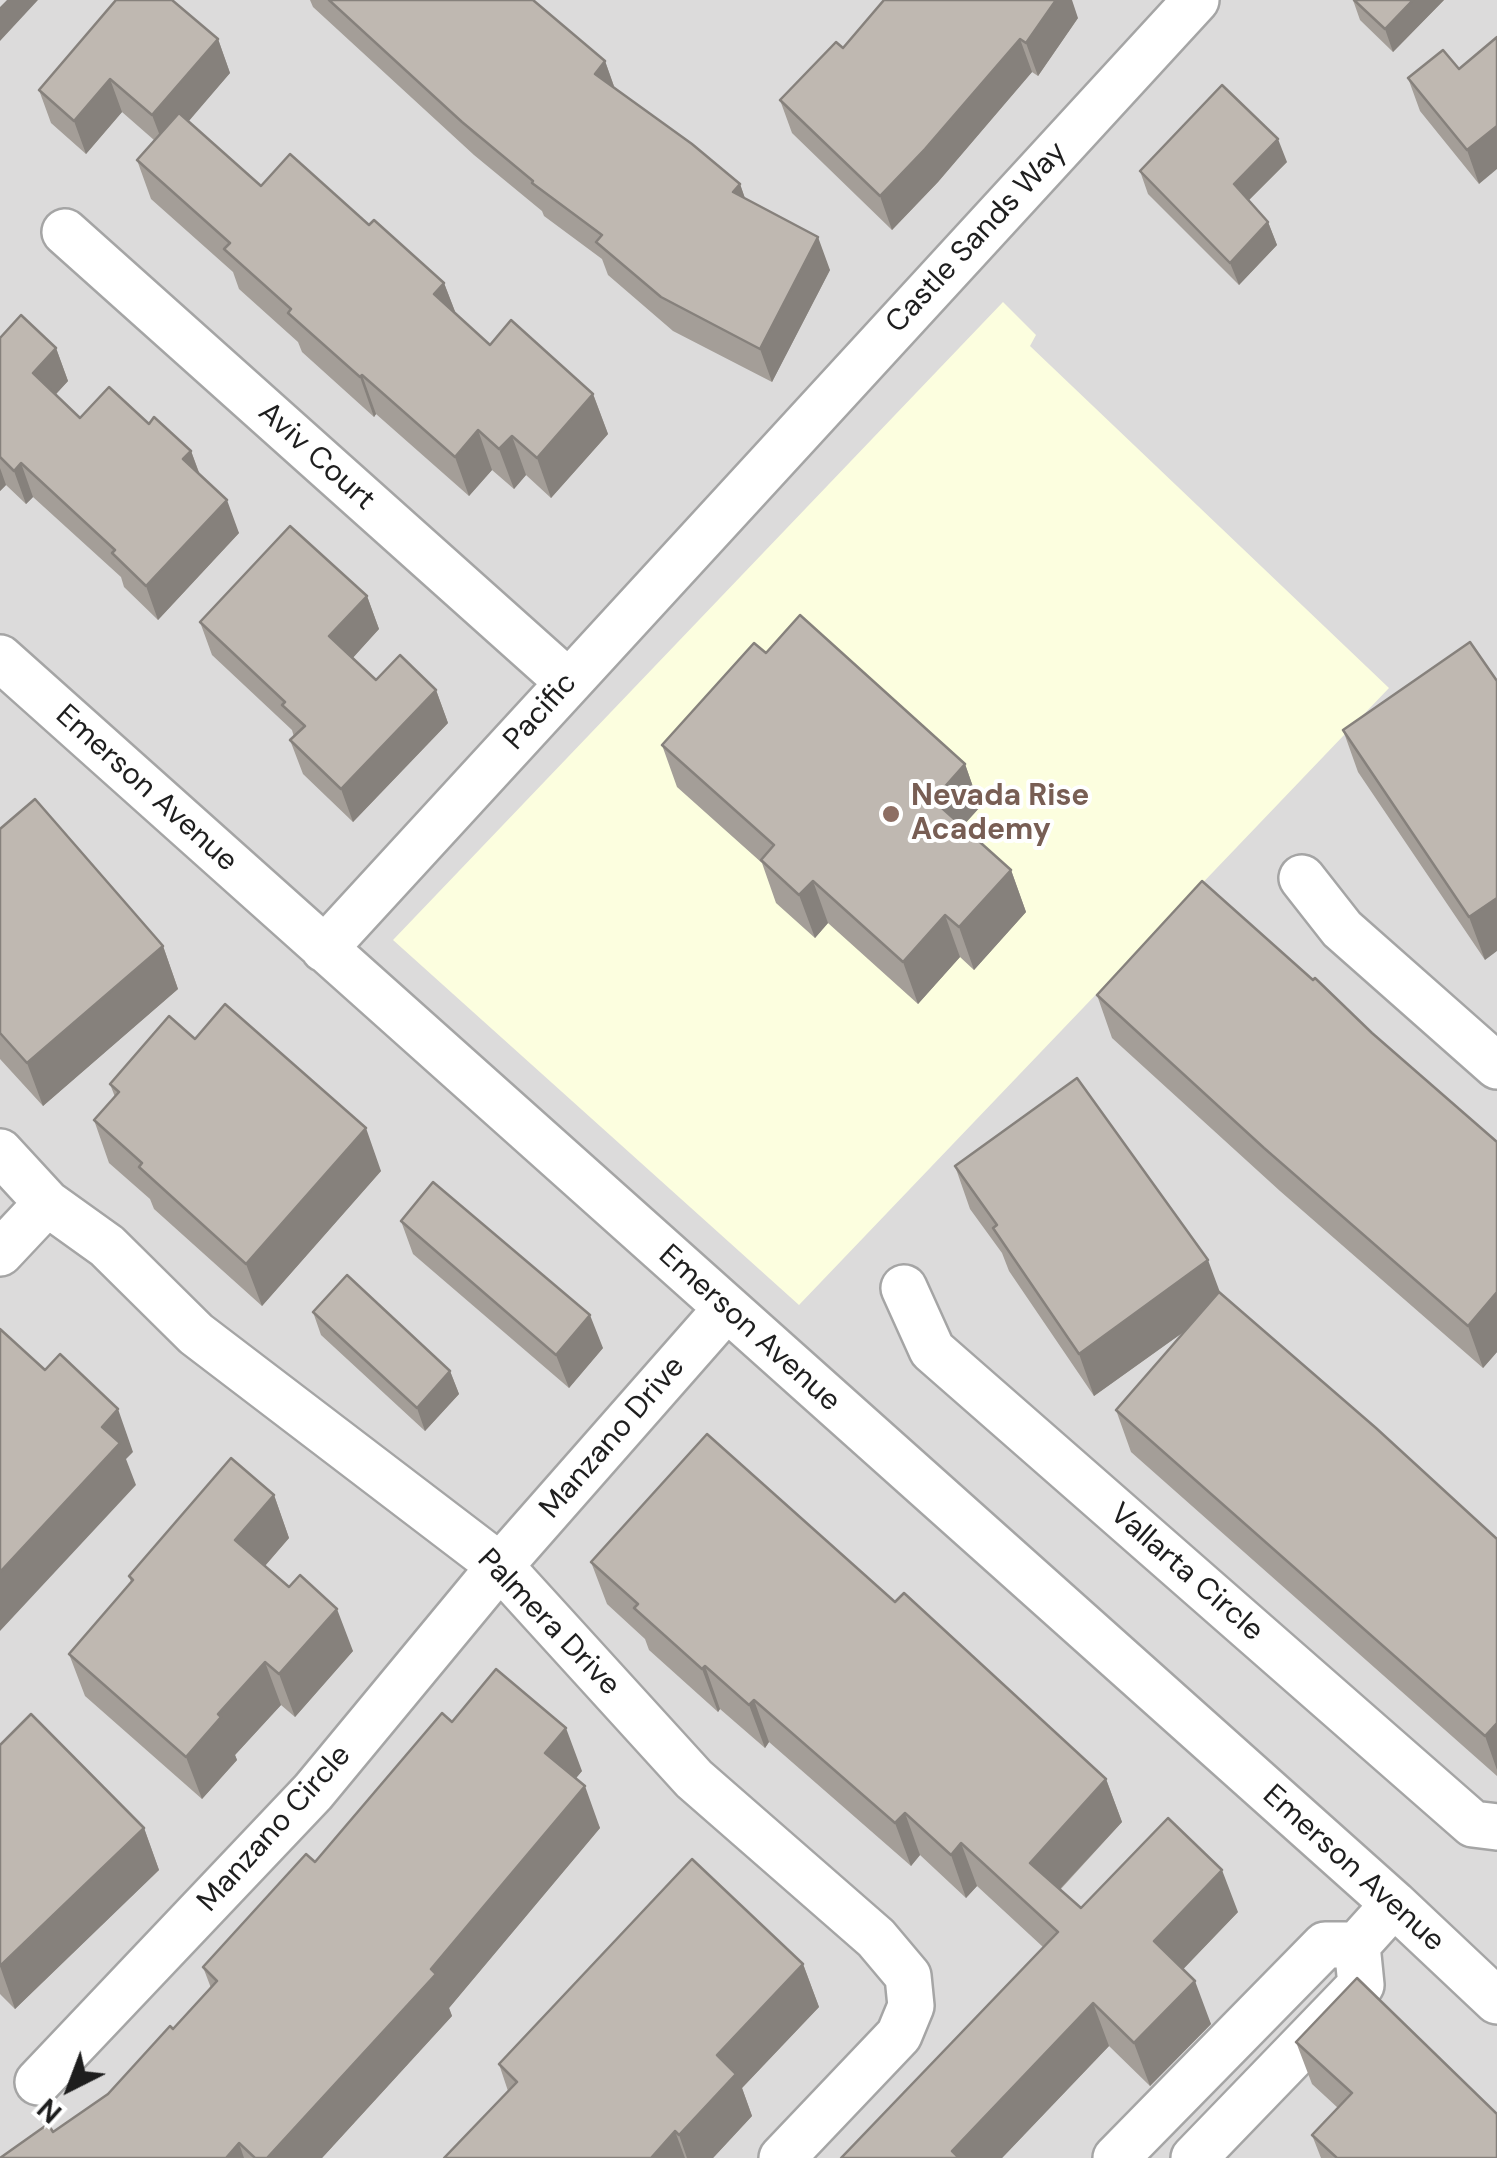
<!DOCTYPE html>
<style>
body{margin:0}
#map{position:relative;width:1497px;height:2158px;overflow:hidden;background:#efece5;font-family:"DM Sans",sans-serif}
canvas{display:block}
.north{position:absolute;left:20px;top:2038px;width:100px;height:100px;-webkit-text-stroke:8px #fff;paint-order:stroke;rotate:222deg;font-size:28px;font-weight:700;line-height:40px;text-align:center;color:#1e1e1e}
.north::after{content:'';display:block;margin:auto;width:35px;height:45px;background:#1e1e1e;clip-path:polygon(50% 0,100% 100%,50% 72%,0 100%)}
</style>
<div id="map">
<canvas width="1497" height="2158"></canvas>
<div class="north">N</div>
</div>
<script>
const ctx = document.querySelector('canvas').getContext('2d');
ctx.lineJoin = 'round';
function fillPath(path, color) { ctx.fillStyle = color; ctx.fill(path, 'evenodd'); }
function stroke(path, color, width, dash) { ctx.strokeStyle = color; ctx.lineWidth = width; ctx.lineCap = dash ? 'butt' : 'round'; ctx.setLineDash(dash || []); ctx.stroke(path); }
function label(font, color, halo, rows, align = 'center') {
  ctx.font = font + ' "DM Sans",sans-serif'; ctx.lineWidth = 8; ctx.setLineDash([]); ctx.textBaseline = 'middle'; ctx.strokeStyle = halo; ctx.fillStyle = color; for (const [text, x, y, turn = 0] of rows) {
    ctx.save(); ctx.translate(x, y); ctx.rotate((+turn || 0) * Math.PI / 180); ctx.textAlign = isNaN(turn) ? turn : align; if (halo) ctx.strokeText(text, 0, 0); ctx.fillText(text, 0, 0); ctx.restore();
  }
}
fillPath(new Path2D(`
 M0,0H1497V2158H0Z`), '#dcdbdb');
fillPath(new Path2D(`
 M1003,302L1036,335L1030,346L1389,688L799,1305L393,940Z`), '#fcfedf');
const minor = new Path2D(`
 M65,232L568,682
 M0,658L1394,1904L1497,2001
 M1302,878L1342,929L1497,1066
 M324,949L1196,0
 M0,1152L47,1203L107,1246L196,1334L500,1566L694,1779L876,1938L908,1976L911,2006L899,2035L782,2158
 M0,1253L47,1203
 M904,1288L932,1350L1473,1824L1497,1827
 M38,2082L313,1792L500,1566L726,1309
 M1116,2158L1325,1945H1357
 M1194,2158L1361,1985L1357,1945L1394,1904`);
stroke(minor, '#a5a5a5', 50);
stroke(minor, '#fff', 45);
fillPath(new Path2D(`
 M310,0H533L605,61L615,89L740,184L745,199L830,270L772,382L673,331L608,275L602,259L544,216L542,211L474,155L313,7Z
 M1353,0H1444L1393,52L1360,20Z
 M1078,18L1038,76L1032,72L938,182L892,230L792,133L780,100L843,48Z
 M218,39L230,73L188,121L261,186L369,225L444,283L456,314L490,345L593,394L608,434L551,498L526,475L514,489L492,470L469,496L376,414L374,417L302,352L298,342L239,289L233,272L151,199L137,160L154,140L122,112L86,154L51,123L39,90Z
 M1459,69L1479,184L1420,111L1408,78Z
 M1287,162L1249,200L1268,222L1277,245L1239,285L1148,194L1140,171Z
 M0,338L56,348L68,381L56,394L80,418L149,424L191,451L200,475L239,533L158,620L124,587L121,577L33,497L26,504L6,485L0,491Z
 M367,596L379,629L352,658L376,680L436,690L448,723L353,822L303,774L290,740L294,737L292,730L212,655L200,622Z
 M1470,642L1485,960L1358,772L1343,730Z
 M662,745L965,764L980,807L963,826L1011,870L1026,912L974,970L960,957L918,1004L828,923L815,938L776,903L762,863L677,787Z
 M0,829L163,946L178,989L43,1106L0,1059Z
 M1097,995L1372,1033L1497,1142V1352L1483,1368L1280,1191L1112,1038Z
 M195,1039L381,1171L262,1306L154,1209L150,1199L109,1163L94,1120L115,1097L110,1084Z
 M955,1166L1220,1293L1497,1539V1776L1131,1452L1116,1410L1185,1331L1094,1396L1009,1271L1002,1253L970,1209Z
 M401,1221L603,1348L569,1388L413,1254Z
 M313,1312L450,1371L459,1394L425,1431L321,1335Z
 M274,1495L289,1538L265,1566L353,1651L295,1717L281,1705L235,1755L237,1760L202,1799L85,1696L69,1654L131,1582L129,1576Z
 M591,1562L895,1602L1106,1779L1122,1822L1060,1890L1081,1908L1238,1912L1183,1969L1211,2024L1150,2086L1109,2046L1002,2158H841L1043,1947L977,1886L966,1898L920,1855L911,1866L769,1742L765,1748L720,1709L718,1712L649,1650L645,1639L607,1604Z
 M452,1722L582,1771L576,1778L600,1828L449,2008L452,2016L322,2158H0L53,2132L108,2094L173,2029L211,1988L203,1967L315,1862Z
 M0,1745L144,1828L159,1870L15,2009L0,1994Z
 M803,1964L819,2007L742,2088L752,2116L713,2158H444L508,2091L499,2064Z
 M1296,2042L1497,2158H1321L1312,2135L1338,2108L1312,2084Z`), '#a49e98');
fillPath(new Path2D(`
 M7,0H38L0,41V7Z
 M1056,0H1072L1078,18L1038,76L1026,43Z
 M1413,0H1444L1393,52L1385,29Z
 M218,39L230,73L165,149L152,115Z
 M1020,39L1032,72L938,182L892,230L880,196Z
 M605,61L617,95L595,74Z
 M110,79L122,112L86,154L74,121Z
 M1497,126V169L1479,184L1467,150Z
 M1278,139L1287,162L1242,207L1234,184Z
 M740,184L752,218L733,192Z
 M1268,222L1277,245L1239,285L1230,263Z
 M818,237L830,270L772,382L760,349Z
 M444,283L459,322L434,294Z
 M56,348L68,381L45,406L33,373Z
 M362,375L376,414L374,417L360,377Z
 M593,394L608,434L551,498L537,458Z
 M478,430L492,470L469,496L455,457Z
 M512,436L526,475L514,489L499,449Z
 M191,451L203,484L183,459Z
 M21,463L33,497L26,504L14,471Z
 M0,468L6,485L0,491Z
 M227,500L239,533L158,620L146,586Z
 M367,596L379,629L342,670L329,636Z
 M436,690L448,723L353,822L341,789Z
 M965,764L980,807L948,842L933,800Z
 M1011,870L1026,912L974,970L959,927Z
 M813,881L828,923L815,938L799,895Z
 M1497,898V951L1485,960L1469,917Z
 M945,915L960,957L918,1004L903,962Z
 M163,946L178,989L43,1106L27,1063Z
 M366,1128L381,1171L262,1306L246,1264Z
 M1208,1260L1224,1303L1094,1396L1079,1354Z
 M1497,1292V1352L1483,1368L1468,1326Z
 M590,1315L603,1348L569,1388L556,1355Z
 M450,1371L459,1394L425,1431L417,1408Z
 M118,1409L133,1452L126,1459L136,1485L0,1631V1572L102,1427Z
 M274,1495L289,1538L250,1583L235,1540Z
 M337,1609L353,1651L295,1717L279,1674Z
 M265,1662L281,1705L235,1755L237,1760L202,1799L186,1757L218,1714Z
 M705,1666L720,1709L718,1712L702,1669Z
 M754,1700L769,1742L765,1748L749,1705Z
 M1497,1723V1770L1485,1736Z
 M566,1728L582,1771L561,1796L545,1753Z
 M1106,1779L1122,1822L1045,1905L1030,1863Z
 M585,1786L600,1828L449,2008L452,2016L322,2158H267L431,1969Z
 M905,1813L920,1855L911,1866L895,1823Z
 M144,1828L159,1870L15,2009L0,1966Z
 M961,1843L977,1886L966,1898L951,1855Z
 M1222,1870L1238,1912L1169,1984L1154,1941Z
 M803,1964L819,2007L742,2088L752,2116L713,2158H687L679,2135L717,2055Z
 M1195,1981L1211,2024L1150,2086L1134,2043Z
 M1093,2003L1109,2046L1002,2158H955L952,2151Z
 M675,2131L685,2158H651Z
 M239,2143L244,2158H226Z`), '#86817c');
const building = new Path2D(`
 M116,0H172L218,39L152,115L110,79L74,121L39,90Z
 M329,0H533L605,61L595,74L692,144L740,184L733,192L818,237L760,349L661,297L596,242L602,235L532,183L533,181L462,122Z
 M884,0H1056L1026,43L1020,39L925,149L880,196L780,100L836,42L843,48Z
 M1354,0H1413L1385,29Z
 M1497,37V126L1467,150L1408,78L1443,50L1459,69Z
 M1222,85L1278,139L1234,184L1268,222L1230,263L1140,171Z
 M179,113L261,186L290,154L369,225L374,220L444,283L434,294L490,345L511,320L593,394L537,458L512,436L499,449L478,430L455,457L362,375L360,377L288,313L291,309L224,249L230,243L137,160Z
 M21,315L56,348L33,373L80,418L109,387L149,424L154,417L191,451L183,459L227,500L146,586L112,553L115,550L21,463L14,471L0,457V338Z
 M290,526L367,596L329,636L376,680L400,655L436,690L341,789L290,740L305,726L282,705L285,702L200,622Z
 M800,615L965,764L933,800L1011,870L959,927L945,915L903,962L813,881L799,895L761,860L774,845L662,745L754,643L766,653Z
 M1470,642L1497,681V898L1469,917L1343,730Z
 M35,799L163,946L27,1063L0,1033V829Z
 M1202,881L1313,980L1315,978L1372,1033L1497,1142V1292L1468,1326L1264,1148L1097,995Z
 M225,1004L366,1128L246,1264L139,1167L142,1163L94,1120L119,1092L110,1084L169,1016L195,1039Z
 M1077,1078L1208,1260L1079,1354L993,1228L997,1225L955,1166Z
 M433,1182L590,1315L556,1355L401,1221Z
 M347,1275L450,1371L417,1408L313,1312Z
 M1219,1292L1376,1428L1497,1539V1723L1485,1736L1116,1410Z
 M0,1329L45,1370L60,1354L118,1409L102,1427L120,1443L0,1572Z
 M707,1434L895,1602L904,1593L1106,1779L1030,1863L1081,1908L1168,1818L1222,1870L1154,1941L1195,1981L1134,2043L1093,2003L952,2151L959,2158H841L1058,1932L961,1843L951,1855L905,1813L895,1823L754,1700L749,1705L705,1666L702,1669L634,1608L638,1604L591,1562Z
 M231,1458L274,1495L235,1540L289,1587L300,1575L337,1609L279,1674L265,1662L218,1714L221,1717L186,1757L69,1654L133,1580L129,1576Z
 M496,1669L566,1728L545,1753L585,1786L431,1969L436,1974L267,2158H255L239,2143L226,2158H0L48,2124L53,2132L108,2094L170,2026L173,2029L217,1981L203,1967L306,1854L315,1862L442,1713L452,1722Z
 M31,1714L144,1828L0,1966V1745Z
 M692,1859L803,1964L717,2055L736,2074L679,2135L675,2131L651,2158H444L517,2082L499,2064Z
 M1357,1978L1497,2114V2158H1337L1312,2135L1352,2093L1296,2042Z`);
fillPath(building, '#bfb8b1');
stroke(building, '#86817c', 2.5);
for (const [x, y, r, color] of [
 [891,814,10,"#8d6e63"]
]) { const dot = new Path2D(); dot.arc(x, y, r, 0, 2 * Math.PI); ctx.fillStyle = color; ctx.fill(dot); stroke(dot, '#fff', 4); }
label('30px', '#1e1e1e', '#fff', [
 ["Castle Sands Way",977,238,-47],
 ["Aviv Court",316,457,42],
 ["Pacific",541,712,-48],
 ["Emerson Avenue",146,789,42],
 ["Emerson Avenue",749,1329,42],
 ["Manzano Drive",613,1438,-49],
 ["Vallarta Circle",1186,1573,41],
 ["Palmera Drive",548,1623,46],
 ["Manzano Circle",275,1829,-48],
 ["Emerson Avenue",1353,1869,42]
]);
label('bold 30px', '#785e54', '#fff', [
 ["Nevada Rise",911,797],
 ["Academy",911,831]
], 'left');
</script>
